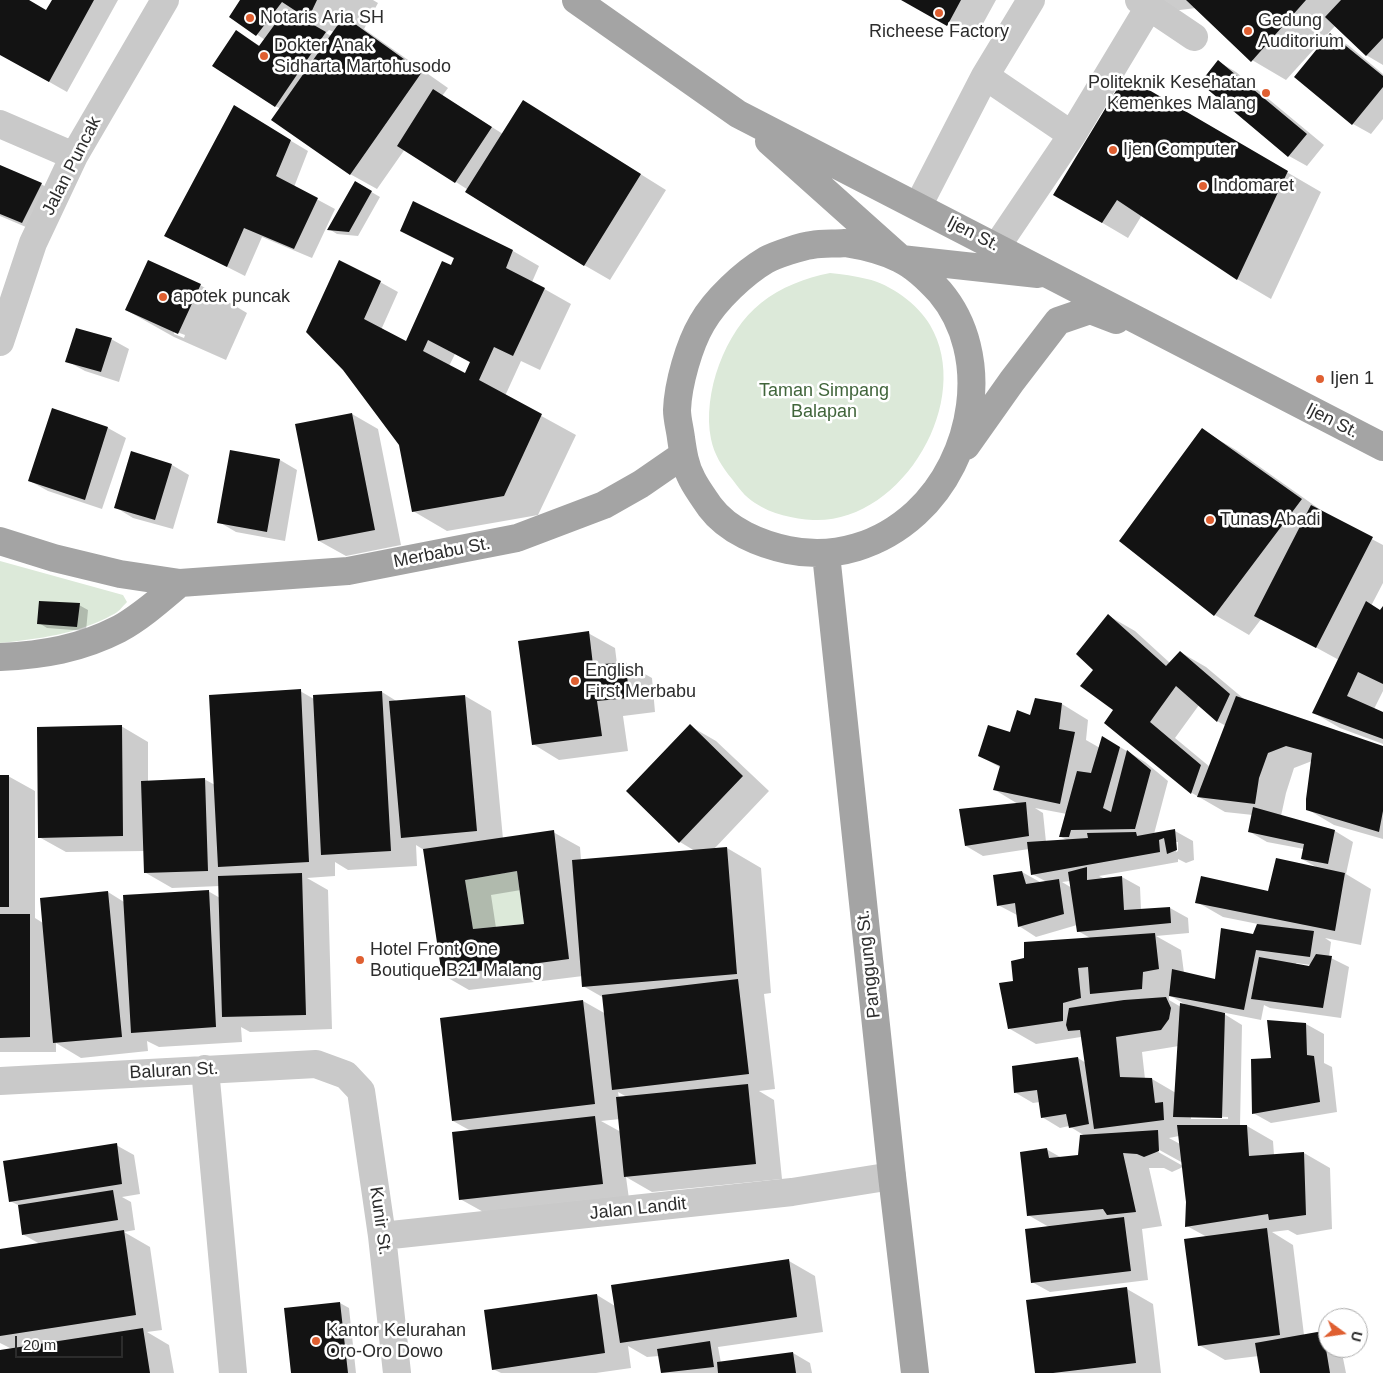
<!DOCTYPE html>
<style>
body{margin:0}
#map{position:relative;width:1383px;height:1373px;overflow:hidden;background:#fff;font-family:Helvetica,sans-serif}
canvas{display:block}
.north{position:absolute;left:1318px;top:1308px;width:50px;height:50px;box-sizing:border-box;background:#fff;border:1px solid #ababab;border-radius:50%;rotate:104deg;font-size:14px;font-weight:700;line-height:20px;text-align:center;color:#2c2c2c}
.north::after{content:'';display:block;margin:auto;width:18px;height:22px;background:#df5f31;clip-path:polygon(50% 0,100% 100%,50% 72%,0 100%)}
.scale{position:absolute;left:15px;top:1336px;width:108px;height:22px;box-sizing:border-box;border:2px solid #2c2c2c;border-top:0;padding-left:6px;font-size:15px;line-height:18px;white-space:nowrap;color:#2c2c2c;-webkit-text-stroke:4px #fff;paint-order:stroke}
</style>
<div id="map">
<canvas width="1383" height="1373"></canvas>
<div class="north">U</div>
<div class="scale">20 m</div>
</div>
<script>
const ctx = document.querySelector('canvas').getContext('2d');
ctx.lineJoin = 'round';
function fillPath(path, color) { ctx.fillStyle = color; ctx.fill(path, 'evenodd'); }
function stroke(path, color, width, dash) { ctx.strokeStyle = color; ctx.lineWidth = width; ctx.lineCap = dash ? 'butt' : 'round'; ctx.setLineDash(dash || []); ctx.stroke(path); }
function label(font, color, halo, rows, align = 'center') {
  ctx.font = font + ' Helvetica,sans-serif'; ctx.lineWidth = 5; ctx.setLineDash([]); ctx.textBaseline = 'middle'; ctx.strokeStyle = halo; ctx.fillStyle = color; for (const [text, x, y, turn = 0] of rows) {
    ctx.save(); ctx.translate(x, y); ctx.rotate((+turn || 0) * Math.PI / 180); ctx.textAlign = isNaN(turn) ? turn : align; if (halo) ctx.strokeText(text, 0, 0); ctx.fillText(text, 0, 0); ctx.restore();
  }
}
fillPath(new Path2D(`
 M830,273C842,274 855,276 867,279C890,284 918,304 930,325C975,401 901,524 813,520C794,519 771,514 755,503C745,497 738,487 732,479C722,467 714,454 711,439C702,394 725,331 761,303C781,287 805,278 830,273Z
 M0,561L123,595L127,602C122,607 118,613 112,615C78,634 38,639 0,643Z
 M517,871L524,924L473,929L465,880Z`), '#dce9d9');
fillPath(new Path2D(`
 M0,0H26L46,12L53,0H118L67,92L0,54Z
 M241,0H373L378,3L364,29L448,88L442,96L503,134L549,117L666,190L610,280L584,265L405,149L377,189L350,174L281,109L275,106L236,32L260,46L265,40L231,16ZM329,30L334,32L331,36L326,33Z
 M902,0H996L974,40Z
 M1152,0H1383V65L1366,55L1335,26L1286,80L1252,60L1196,8L1172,11Z
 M1330,35L1348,45L1383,74V119L1371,134L1353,124L1296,77Z
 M1219,62L1236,72L1324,145L1307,166L1289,156L1202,83Z
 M1125,78L1321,192L1271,299L1237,279L1142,215L1128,238L1055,195Z
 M234,107L308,151L294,187L335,209L312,258L262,237L245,276L166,236Z
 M0,166L41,184L59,195L40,233L0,216Z
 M356,183L380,197L358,236L337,234L329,229Z
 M401,231L513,251L539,266L532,282L571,304L540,370L521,361L505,396L576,435L538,515L447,531L413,511L400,445L344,369L308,332L380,282L398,292L381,330L416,349L455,259ZM455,354L471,363L466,375L449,366Z
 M200,285L247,313L226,360L174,337L126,310ZM174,331L185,335L184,338L174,334Z
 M111,339L129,349L119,382L85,371L67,361Z
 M53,410L108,428L126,438L102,509L48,491L30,481Z
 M352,414L378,429L401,545L346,556L319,541Z
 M1202,430L1236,450L1332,518L1383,545V583L1371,606L1381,612L1383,608V691L1374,709L1383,713V744L1340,728L1314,713L1339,660L1262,618L1249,635L1215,615L1120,541Z
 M280,460L297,470L285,541L236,532L219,522Z
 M172,465L189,475L173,529L133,518L115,507Z
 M79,605L88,610L86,631L47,628L39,623Z
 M1109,616L1135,631L1170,663L1180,652L1206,667L1244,699L1383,747V839L1334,825L1307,809L1312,761L1294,768L1286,793L1281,816L1335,831L1353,842L1346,874L1371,889L1361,945L1325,938L1331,942L1329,957L1349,967L1341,1018L1270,1008L1264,1005L1261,1020L1221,1012L1242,1025L1240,1126H1247L1273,1141L1274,1155L1304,1153L1330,1168L1332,1229L1297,1235L1288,1230L1272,1232L1293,1245L1304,1335L1322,1332L1328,1335V1348H1341L1346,1373H1262L1259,1356L1225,1360L1199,1345L1207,1237L1187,1226V1202L1183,1167L1172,1172L1164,1168H1149L1162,1226L1142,1229L1148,1280L1050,1292L1032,1282L1049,1227L1028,1215L1046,1149L1062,1158L1080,1156L1085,1136L1069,1126L1060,1128L1042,1117L1040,1102L1033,1103L1016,1093L1078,1058L1086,1063L1081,1037L1036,1044L1010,1029L1015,982L1092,939L1078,931L1077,925L1036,937L1019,926L1017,915L998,905L1022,872L1040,882H1047L1032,874L1029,849L983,856L966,846L1018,804L995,790L1001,768L980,756L1031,717L1036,700L1062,704L1088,720L1086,740L1100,748L1120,747L1145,762L1168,781L1154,834L1175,831L1193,841L1194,860L1186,863L1178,859V862L1099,876L1105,879L1122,877L1140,887L1141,910L1170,908L1188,918L1189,933L1156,936L1181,950L1184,973L1216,981L1254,935L1258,924L1223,917L1197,902L1269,892L1318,868L1302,859L1304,849L1267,842L1250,832L1253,815L1225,812L1192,793L1105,723L1115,710L1095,670ZM1199,705L1217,721L1226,726L1210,767L1175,738ZM1035,808L1067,814L1061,837L1067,840L1046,842L1043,813ZM1175,842H1178V851L1176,852ZM1070,881L1072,888L1062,882ZM1296,963L1311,965L1309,967L1296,965ZM1169,995L1188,1006L1181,1007L1169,1000ZM1179,1046L1176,1093L1152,1079H1145L1142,1052ZM1191,1116L1228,1117V1119H1191ZM1179,1136L1180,1144L1169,1138ZM1154,1147L1183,1163V1166L1153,1149Z
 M588,633L615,648L617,664L625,663L652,678L655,712L623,716L628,751L559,760L533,744Z
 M300,691L314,699V696L382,692L398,702L465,696L491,711L503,839L553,832L580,847L581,860L695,851L680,842L690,726L716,741L769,791L714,849L727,848L761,868L771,993L764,994L775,1089L759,1091L774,1100L782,1179L652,1192L626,1177L629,1199L487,1214L460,1199L471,1131L453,1121L583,1001L606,1014L604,998L583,986V976L469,990L443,975L424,850L416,845L417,866L348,870L335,862V876L307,878L328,890L332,1029L250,1032L241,1027L242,1042L159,1047L147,1041L148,1051L81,1058L56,1043V1052H0V776H8L35,791V918L43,923L108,892L124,902L208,891L220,898V886L172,888L146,873L145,851L66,852L39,837L121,726L148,742V782L204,779L215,785ZM521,890L525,925L496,928L491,895ZM618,1092L627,1097L619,1098ZM620,1119L621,1132L601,1121Z
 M1306,1024L1324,1034V1063L1332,1067L1337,1112L1271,1123L1253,1113L1273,1060Z
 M116,1145L134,1155L140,1194L122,1197L131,1202L135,1230L124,1232L150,1247L162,1330L147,1332L169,1345L174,1373H0V1351L12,1349L0,1343V1251L40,1244L24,1235L20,1206L10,1201Z
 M789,1261L815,1276L823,1332L718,1347L721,1363L793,1353L810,1363L812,1373H662L659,1356L647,1357L628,1346L631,1368L596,1373H501L493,1369L597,1295L615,1306Z
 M1127,1289L1153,1304L1161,1373H1037Z
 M340,1303L349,1308L356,1373H292L285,1310Z`), '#0003');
fillPath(new Path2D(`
 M0,0H29L46,10L52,0H94L49,82L0,55Z
 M240,0H317L308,19L282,2L256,36L229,17Z
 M901,0H961L947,26Z
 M1186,0H1306L1251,62Z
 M1341,0H1383V38L1366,56L1325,17Z
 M286,9L326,32L275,107L212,66L236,30L259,46Z
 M344,16L422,72L350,175L271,120Z
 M1330,33L1383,76V87L1352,125L1294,77Z
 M1218,60L1307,134L1288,157L1200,83Z
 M1125,76L1288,171L1237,280L1117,200L1102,223L1053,195Z
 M433,89L492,127L455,183L397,146Z
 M523,100L641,174L584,266L465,192Z
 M234,105L291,140L276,176L318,198L294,249L244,228L227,267L164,236Z
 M0,165L42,183L22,223L0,214Z
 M355,181L372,191L349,232L327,230Z
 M413,201L513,250L506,268L545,288L513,356L494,347L479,380L542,414L504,496L412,512L399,445L343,370L306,332L339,260L381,281L364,319L406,341L442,261L451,265L454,258L400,231ZM428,340L470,362L465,373L423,351Z
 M148,260L201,284L178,334L125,310Z
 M76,328L112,338L101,372L65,362Z
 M52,408L108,427L85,500L28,481Z
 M352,413L375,530L318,541L295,424Z
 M1202,428L1302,499L1214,616L1119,541Z
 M230,450L280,459L267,532L217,523Z
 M131,451L172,464L155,520L114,508Z
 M1311,505L1373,537L1316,648L1254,616Z
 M39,601L80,603L77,627L37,624Z
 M1366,601L1380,610L1383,606V684L1358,672L1347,696L1383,712V739L1312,713Z
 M1108,614L1166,666L1180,651L1230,694L1217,722L1176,686L1150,722L1201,765L1191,794L1104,723L1113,710L1080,686L1093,670L1076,654Z
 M589,631L593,665L626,662L629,698L597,701L602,736L532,745L518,641Z
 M301,689L309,862L218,867L209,695Z
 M382,691L391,851L321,855L313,695Z
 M465,695L477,831L401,838L389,701Z
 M1236,696L1383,746V811L1379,832L1306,810V799L1312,753L1286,746L1268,753L1259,778L1255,804L1197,797Z
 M1035,698L1062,703L1059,729L1075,732L1060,804L993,790L1000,766L978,756L988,725L1010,732L1017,710L1030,715Z
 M690,724L743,776L679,843L626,791Z
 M122,725L123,836L38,838L37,727Z
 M1102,736L1120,747L1103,808L1111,812L1127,750L1151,770L1135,829L1071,830L1069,837H1059L1077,771L1091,773Z
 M0,775H9V907H0Z
 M205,778L208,871L144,873L141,781Z
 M1026,802L1029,836L965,846L959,809Z
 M1253,807L1335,830L1328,864L1301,859L1304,844L1248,832Z
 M1175,829L1177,850L1167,854L1164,838L1159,840L1160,852L1031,875L1027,842L1088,838L1087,833L1136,832L1137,836Z
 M554,830L569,959L442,976L423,849ZM517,871L524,924L473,929L465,880Z
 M727,847L737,974L582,987L572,860Z
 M1276,858L1345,873L1335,931L1195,903L1201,876L1268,891Z
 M1087,867V880L1122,876L1124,910L1170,907L1171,923L1077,932L1068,872Z
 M1022,871L1026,884L1059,879L1064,914L1018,927L1015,903L997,906L993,875Z
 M302,873L306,1015L222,1017L218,876Z
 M209,890L216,1027L131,1033L123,895Z
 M108,891L122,1037L53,1043L40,898Z
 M0,914H30V1037L0,1038Z
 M1257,924L1314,931L1310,957L1256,950L1244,1010L1169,996L1172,969L1215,979L1221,928L1253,934Z
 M1155,933L1159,969L1143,972L1142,989L1090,994L1088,967L1078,968L1081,998L1063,1003V1021L1008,1029L999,983L1013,981L1011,961L1024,958V942Z
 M1316,954L1332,956L1323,1008L1251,999L1259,957L1309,966Z
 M738,979L749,1074L612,1090L602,995Z
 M1166,997L1171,1008L1169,1019L1161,1030L1116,1037L1120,1077L1152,1078L1155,1103L1163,1102L1164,1120L1094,1129L1080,1030L1068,1031L1066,1025L1069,1008L1124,1000Z
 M583,1000L595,1104L452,1121L440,1018Z
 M1180,1003L1225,1013L1222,1118L1173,1117Z
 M1267,1020L1306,1023L1307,1055L1314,1056L1320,1102L1252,1114L1251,1059L1271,1058Z
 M1078,1057L1089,1124L1069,1128L1066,1114L1041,1118L1037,1090L1014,1093L1012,1066Z
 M748,1084L756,1164L624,1177L616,1097Z
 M595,1116L603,1184L459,1200L452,1132Z
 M1177,1125H1247L1249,1156L1304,1152L1306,1215L1269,1220L1268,1214L1185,1227L1186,1202Z
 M1158,1130L1159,1151L1144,1157L1137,1154L1123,1153L1136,1212L1107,1215L1103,1209L1027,1216L1020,1152L1047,1148L1049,1158L1078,1155L1080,1135Z
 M117,1143L122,1184L9,1202L3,1161Z
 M113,1190L118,1220L22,1235L18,1205Z
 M1124,1217L1131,1271L1031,1283L1025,1229Z
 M1267,1228L1280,1335L1198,1346L1184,1239Z
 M124,1230L136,1315L0,1336V1249Z
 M789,1259L797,1317L620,1343L611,1285Z
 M1127,1287L1136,1363L1053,1373H1035L1026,1300Z
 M597,1294L605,1353L492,1370L484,1310Z
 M340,1302L348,1373H291L284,1308Z
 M143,1328L150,1373H0V1350Z
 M1323,1331L1330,1373H1260L1255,1343Z
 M710,1341L714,1367L661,1373L657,1349Z
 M793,1352L796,1373H718L717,1362Z`), '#131313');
stroke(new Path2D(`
 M1139,0L1194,37
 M985,76L1072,135
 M0,124L74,156
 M918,206L985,76L1031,0
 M997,246L1072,135L1149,7
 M0,342L33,243L74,156L165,0
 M205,1069L233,1373
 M0,1081L316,1064L346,1075L361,1091L382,1236L397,1373
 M382,1236L792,1192L892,1176`), '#c9c9c9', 28);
stroke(new Path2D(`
 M576,0L738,114L1383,447
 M769,141L901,259L1038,274
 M845,243C864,246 882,250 900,259C915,266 929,280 940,292C993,355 975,459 916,513C881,545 835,560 788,550C760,544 728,531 710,507C704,498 697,489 692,479C685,466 683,452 681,438C680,429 677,419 677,410C678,384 689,345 702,323C715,300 744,273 766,260C775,255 802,246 812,245C822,243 834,244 845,243Z
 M966,446L1012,381L1058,321L1090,310L1116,320
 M0,541L54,558L120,574L180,583L348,571L517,538L604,505L641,484L683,455
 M826,554L892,1176L915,1373
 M0,657C43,655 80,649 119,629C141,617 161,599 180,583`), '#a4a4a4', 28);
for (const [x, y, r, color] of [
 [939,13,5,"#df5f31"],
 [250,18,5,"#df5f31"],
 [1248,31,5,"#df5f31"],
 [264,56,5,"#df5f31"],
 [1266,93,5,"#df5f31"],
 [1113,150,5,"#df5f31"],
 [1203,186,5,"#df5f31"],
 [163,297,5,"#df5f31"],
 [1320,379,5,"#df5f31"],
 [1210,520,5,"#df5f31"],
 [575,681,5,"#df5f31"],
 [360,960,5,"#df5f31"],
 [316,1341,5,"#df5f31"]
]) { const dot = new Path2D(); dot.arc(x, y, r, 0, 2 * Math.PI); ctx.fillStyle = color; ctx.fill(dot); stroke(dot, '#fff', 2); }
label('18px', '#2c2c2c', '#fff', [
 ["Notaris Aria SH",260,18],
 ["Gedung",1258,21],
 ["Auditorium",1258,42],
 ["Richeese Factory",939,32,"center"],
 ["Dokter Anak",274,46],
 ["Sidharta Martohusodo",274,67],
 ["Politeknik Kesehatan",1256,83,"right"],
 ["Kemenkes Malang",1256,104,"right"],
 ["Ijen Computer",1123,150],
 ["Indomaret",1213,186],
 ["apotek puncak",173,297],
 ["Ijen 1",1330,379],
 ["Tunas Abadi",1220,520],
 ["English",585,671],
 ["First Merbabu",585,692],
 ["Hotel Front One",370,950],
 ["Boutique B21 Malang",370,971],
 ["Kantor Kelurahan",326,1331],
 ["Oro-Oro Dowo",326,1352]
], 'left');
label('18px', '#2c2c2c', '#fff', [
 ["Jalan Puncak",72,166,-63],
 ["Ijen St.",973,234,27],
 ["Ijen St.",1332,421,27],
 ["Merbabu St.",442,553,-11],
 ["Panggung St.",869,964,-96],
 ["Baluran St.",174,1071,-3],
 ["Jalan Landit",638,1209,-6],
 ["Kunir St.",380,1221,82]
]);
label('18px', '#41653b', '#fff', [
 ["Taman Simpang",824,391],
 ["Balapan",824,412]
]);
</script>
